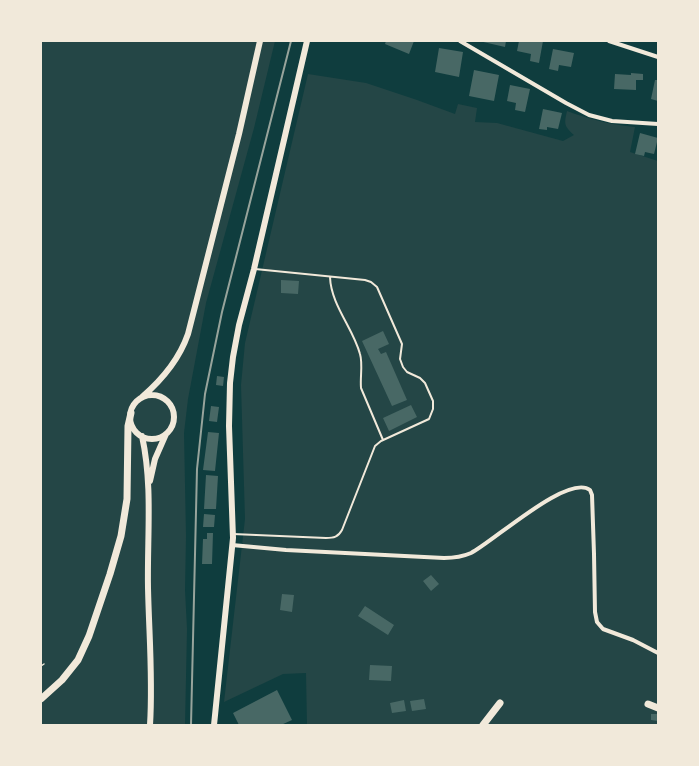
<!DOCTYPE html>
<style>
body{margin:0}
#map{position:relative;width:699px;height:766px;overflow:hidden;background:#0f3d3e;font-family:"Public Sans",sans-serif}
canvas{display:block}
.frame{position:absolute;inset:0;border:42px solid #f1e9da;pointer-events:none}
</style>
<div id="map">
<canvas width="699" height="766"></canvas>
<div class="frame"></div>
</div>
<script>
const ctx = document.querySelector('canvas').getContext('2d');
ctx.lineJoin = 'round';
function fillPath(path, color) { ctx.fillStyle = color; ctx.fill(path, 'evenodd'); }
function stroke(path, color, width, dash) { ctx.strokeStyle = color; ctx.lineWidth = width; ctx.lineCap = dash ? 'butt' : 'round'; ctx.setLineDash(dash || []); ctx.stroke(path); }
fillPath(new Path2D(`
 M41,41H275L254,128L206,303L188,399L184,433L186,536L185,590L187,629L185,725H41Z
 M308,74L366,83L417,100L455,114L458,104L477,108L475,122L497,123L563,141L574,135C564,126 564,124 567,111C589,119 611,125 635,127L630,152L658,161V725H307L306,673L283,674L224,702L245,519L241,385L245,343Z`), '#244646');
fillPath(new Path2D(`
 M386,41H414L409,54L385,44Z
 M479,41H506L505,47Z
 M519,41H543L539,63L530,61L531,54L517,51Z
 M439,48L463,52L459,77L435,72Z
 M553,49L574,53L571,67L559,65L558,71L549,69Z
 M474,70L499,75L494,101L469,96Z
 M631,73L643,74V80H636V90L614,89L615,74L631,75Z
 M655,80H658V101L651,99Z
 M510,85L530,89L525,112L515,110L516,103L507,101Z
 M543,109L562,113L558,129L547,127V130L539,129Z
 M640,133L658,138L654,154L645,152L644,156L635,154Z
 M281,280L299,281L298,294L281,293Z
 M383,331L389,344L378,349L381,354L386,352L407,400L392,406L362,341Z
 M217,376L224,377L223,386L216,385Z
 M411,405L417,417L389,431L383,418Z
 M211,406L219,407L217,422L209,421Z
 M208,432L219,433L215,471L203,470Z
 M206,475L218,476L216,509H204Z
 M204,514L215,515L214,527H203Z
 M207,533H213L212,564H202L203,539H207Z
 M431,575L439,584L431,591L423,581Z
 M282,594L294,595L292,612L280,610Z
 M365,606L394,625L388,635L358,616Z
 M370,665L392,666L391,681L369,680Z
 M277,690L292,720L281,725H239L233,713Z
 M424,699L426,709L412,711L410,701Z
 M404,700L406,711L392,713L390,703Z
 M651,714H658V721L651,720Z`), '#486865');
stroke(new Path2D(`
 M41,666L44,664`), '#f1e9da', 1.5);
stroke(new Path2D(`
 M330,277C331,305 353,328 360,354C363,364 360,377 361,388L383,440
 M233,534L326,538C334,538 338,537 342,530L375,446L381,441L429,419L433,409V401L425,383L420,378L407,372L403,367L400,359L402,344L377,287L371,282L365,280L255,269`), '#f1e9da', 2);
stroke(new Path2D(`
 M460,41L566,103L589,115L612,121L658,124
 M609,41L658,57
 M232,545L286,550L444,558C453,558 462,557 471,553C493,542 568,473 590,490L592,495L594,554L595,612L597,622L603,629L633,640L658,653`), '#f1e9da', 4);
stroke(new Path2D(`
 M130 417a22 22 0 1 1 44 0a22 22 0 1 1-44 0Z
 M142,397C163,379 179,360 188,334L239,134L260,41
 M142,436C153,486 147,537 148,588C149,634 153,679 150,725
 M150,481L155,459L166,434
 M214,725L233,538L229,426L230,383L233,357L239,325L254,269L307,41`), '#f1e9da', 6);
stroke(new Path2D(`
 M41,699L62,680L78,660L89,636L110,574L121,536L127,499L128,426L131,413
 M648,704L658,708
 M483,725L500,703`), '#f1e9da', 7);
stroke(new Path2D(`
 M191,725L197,469L205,394L222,312L291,41`), '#97a49c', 2);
</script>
